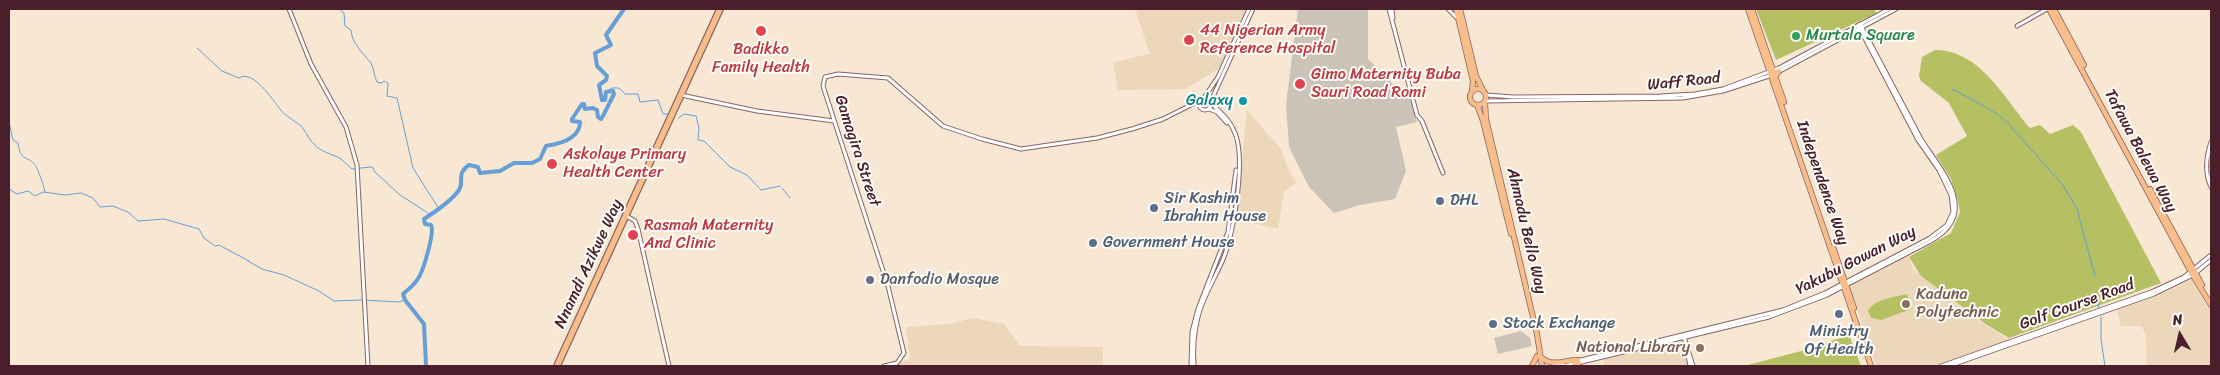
<!DOCTYPE html>
<style>
body{margin:0}
#map{position:relative;width:2220px;height:375px;overflow:hidden;background:#f7e7d3;font-family:Sriracha,sans-serif}
canvas{display:block}
.frame{position:absolute;inset:0;border:10px solid #4a1f2b;pointer-events:none}
.north{position:absolute;left:2155px;top:310px;width:50px;height:50px;-webkit-text-stroke:4px #fdfcf7;paint-order:stroke;rotate:351deg;font-size:14px;font-weight:700;line-height:20px;text-align:center;color:#4a1f2b}
.north::after{content:'';display:block;margin:auto;width:18px;height:22px;background:#4a1f2b;clip-path:polygon(50% 0,100% 100%,50% 72%,0 100%)}
</style>
<div id="map">
<canvas width="2220" height="375"></canvas>
<div class="frame"></div>
<div class="north">N</div>
</div>
<script>
const ctx = document.querySelector('canvas').getContext('2d');
ctx.lineJoin = 'round';
function fillPath(path, color) { ctx.fillStyle = color; ctx.fill(path, 'evenodd'); }
function stroke(path, color, width, dash) { ctx.strokeStyle = color; ctx.lineWidth = width; ctx.lineCap = dash ? 'butt' : 'round'; ctx.setLineDash(dash || []); ctx.stroke(path); }
function label(font, color, halo, rows, align = 'center') {
  ctx.font = font + ' Sriracha,sans-serif'; ctx.lineWidth = 4; ctx.setLineDash([]); ctx.textBaseline = 'middle'; ctx.strokeStyle = halo; ctx.fillStyle = color; for (const [text, x, y, turn = 0] of rows) {
    ctx.save(); ctx.translate(x, y); ctx.rotate((+turn || 0) * Math.PI / 180); ctx.textAlign = isNaN(turn) ? turn : align; if (halo) ctx.strokeText(text, 0, 0); ctx.fillText(text, 0, 0); ctx.restore();
  }
}
fillPath(new Path2D(`
 M1135,9H1247L1221,67L1186,89L1118,90L1113,62L1150,54Z
 M1247,110L1281,149L1287,166L1296,183L1284,192L1278,229L1236,219Z
 M1908,255L1913,269L1978,320L2009,340L1934,366H1876L1850,288L1853,283Z
 M2192,279L2205,303L2211,309V366H2147L2146,337L2142,326H2121L2117,309L2160,295Z
 M973,318L1004,324L1020,346L1103,347V366H890L910,359L906,327L950,324Z
 M1682,341L1688,366H1604L1603,359Z`), '#ecd7ba');
fillPath(new Path2D(`
 M1298,9H1368V59L1403,94L1408,93L1417,122L1396,127L1406,171L1395,199L1360,205L1334,213L1309,187L1289,147L1286,105Z
 M1521,331L1530,338L1532,346L1498,354L1494,338Z`), '#cbc2b8');
fillPath(new Path2D(`
 M1756,9H1874L1877,13L1776,60Z
 M1935,50C1980,50 2004,98 2030,128L2040,125L2050,134L2073,125L2081,132L2161,283L2009,338L1987,325L1921,276L1909,257L1951,233L1960,212L1958,201L1951,179L1936,155L1967,136L1949,103L1921,81L1919,76L1922,57Z
 M1907,294L1911,309L1881,320L1871,318L1868,311C1873,299 1896,297 1907,294Z
 M1849,335L1861,366H1744L1805,350Z`), '#b4c061');
stroke(new Path2D(`
 M339,9L344,13L345,26L351,30C352,44 363,53 371,63C374,68 374,77 377,82L382,83L384,81L388,83L387,96L397,98L413,168L439,209
 M197,48L222,71L239,78C253,69 272,99 280,109C285,116 295,121 301,126C305,130 309,140 314,144C320,152 333,154 341,159C345,162 348,166 352,169L370,167L373,168L375,172L400,195L431,215
 M1952,89C1964,95 2007,117 2012,128L2063,185L2077,209L2095,276
 M609,90L612,88H619L625,94H638L640,102L658,100L663,114H667
 M679,118L684,114L696,116L699,128L698,140L704,141L730,167L747,175L761,190L780,186
 M9,122L13,140L18,143C21,163 26,154 35,165C37,166 45,189 45,192
 M782,188L790,198
 M9,189L17,194L28,191L35,196L43,192L65,195L81,193L93,198L100,207L113,206L128,212L138,221L164,219L199,229L204,238L215,246L219,245L249,261
 M248,261L262,269L284,275L319,291L334,301L362,300L399,302L405,300
 M2098,302L2099,308
 M2101,317V340L2105,366`), '#659fd5', 1);
stroke(new Path2D(`
 M426,366L424,324L405,300L403,294C408,290 414,285 417,280C423,273 435,232 431,225L425,224L424,219C435,212 452,200 459,190C465,181 455,175 469,165L478,167L480,173L500,171L514,163H532L540,159L546,146C559,144 580,139 580,122L572,121V119L582,104H584L585,109L593,108L597,110L598,117L601,119L603,116L614,94L613,91L606,92L605,100H602L599,85L606,80L607,76L597,66L595,53L611,45L606,35L624,9`), '#659fd5', 4);
const minor = new Path2D(`
 M289,9L311,64L346,127L357,165L368,366
 M1389,9L1417,115L1422,121L1443,173
 M1392,9L1393,18
 M1448,9L1458,19
 M2017,26L2047,9
 M1778,72L1896,9
 M681,95L757,111L834,121
 M1487,95L1513,97L1660,96L1695,94L1723,89L1779,68L1889,9
 M1199 104a6 6 0 1 1 12 0a6 6 0 1 1-12 0Z
 M1204,98L1218,77L1249,9
 M1211,101L1253,9
 M1486,101L1683,98L1723,91L1772,75
 M1209,109L1217,112L1227,123
 M2211,142C2206,157 2204,172 2211,187
 M2211,153V180
 M628,217L635,221L638,229L669,366
 M1684,337L1693,366
 M1685,341L1690,366
 M1577,361L1783,310L1825,293L1930,238L1947,225L1953,212L1951,195L1939,170L1918,140L1858,25
 M884,366L897,363L904,353L888,286L823,86L825,77L838,74L888,78L943,126L982,139L1021,149L1097,138L1132,129L1163,119L1201,100
 M1191,366L1192,332L1198,309L1228,232L1236,170
 M1194,366C1193,350 1194,332 1198,317C1203,296 1216,277 1224,257C1234,230 1246,160 1235,133C1230,120 1221,113 1211,103
 M1553,366L1563,364
 M1565,366L1769,317L1827,295L1931,241C1981,213 1942,172 1921,139L1860,24
 M1941,366L2151,292L2184,277L2211,255
 M1949,366L2154,294L2193,275L2211,260`);
const major = new Path2D(`
 M1456,9L1473,81L1472,92
 M1460,9L1476,76L1483,90
 M1748,9L1871,366
 M1752,9L1784,102
 M2049,9L2192,274L2211,305
 M2054,9L2084,65
 M1775,77L1779,71
 M1470 97a8 8 0 1 1 16 0a8 8 0 1 1-16 0Z
 M1485,103L1486,119L1537,334L1542,366
 M1477,105L1483,121L1511,234
 M2150,189L2202,285
 M1833,247L1854,308
 M1540,356C1551,368 1564,360 1578,360
 M1532,366L1537,356
 M1573,366L1579,363`);
const highway = new Path2D(`
 M557,366L720,9`);
stroke(minor, '#876566', 5);
stroke(major, '#876566', 6);
stroke(highway, '#876566', 8);
stroke(minor, '#fff', 3);
stroke(major, '#f8bd89', 4.5);
stroke(highway, '#f8bd89', 5.5);
for (const [x, y, r, color] of [
 [761,31,6,"#e0444e"],
 [1796,36,5,"#2e9e5b"],
 [1189,40,6,"#e0444e"],
 [1300,84,6,"#e0444e"],
 [1243,101,5,"#0f9aa8"],
 [552,164,6,"#e0444e"],
 [1440,201,5,"#5c6f8a"],
 [1154,208,5,"#5c6f8a"],
 [633,235,6,"#e0444e"],
 [1093,243,5,"#5c6f8a"],
 [870,280,5,"#6b7280"],
 [1906,304,5,"#8d6e63"],
 [1839,314,5,"#5c6f8a"],
 [1493,324,5,"#5c6f8a"],
 [1700,348,5,"#8d6e63"]
]) { const dot = new Path2D(); dot.arc(x, y, r, 0, 2 * Math.PI); ctx.fillStyle = color; ctx.fill(dot); stroke(dot, '#fdfcf7', 2); }
label('16px', '#be3a42', '#fdfcf7', [
 ["44 Nigerian Army",1200,31],
 ["Reference Hospital",1200,49],
 ["Badikko",761,50,"center"],
 ["Family Health",761,68,"center"],
 ["Gimo Maternity Buba",1311,75],
 ["Sauri Road Romi",1311,93],
 ["Askolaye Primary",563,155],
 ["Health Center",563,173],
 ["Rasmah Maternity",644,226],
 ["And Clinic",644,244]
], 'left');
label('16px', '#27864d', '#fdfcf7', [
 ["Murtala Square",1806,36]
], 'left');
label('16px', '#4a1f2b', '#fdfcf7', [
 ["Waff Road",1684,82,-6],
 ["Gamagira Street",857,151,72],
 ["Tafawa Balewa Way",2140,151,62],
 ["Independence Way",1822,183,71],
 ["Ahmadu Bello Way",1526,231,77],
 ["Yakubu Gowan Way",1856,261,-27],
 ["Nnamdi Azikwe Way",589,264,-65],
 ["Golf Course Road",2077,305,-20]
]);
label('16px', '#0d838f', '#fdfcf7', [
 ["Galaxy",1233,101]
], 'right');
label('16px', '#4e5e75', '#fdfcf7', [
 ["Sir Kashim",1164,199],
 ["Ibrahim House",1164,217],
 ["DHL",1450,201],
 ["Government House",1103,243],
 ["Stock Exchange",1503,324],
 ["Ministry",1839,332,"center"],
 ["Of Health",1839,350,"center"]
], 'left');
label('16px', '#5b616d', '#fdfcf7', [
 ["Danfodio Mosque",880,280]
], 'left');
label('16px', '#785e54', '#fdfcf7', [
 ["Kaduna",1916,295],
 ["Polytechnic",1916,313],
 ["National Library",1690,348,"right"]
], 'left');
</script>
